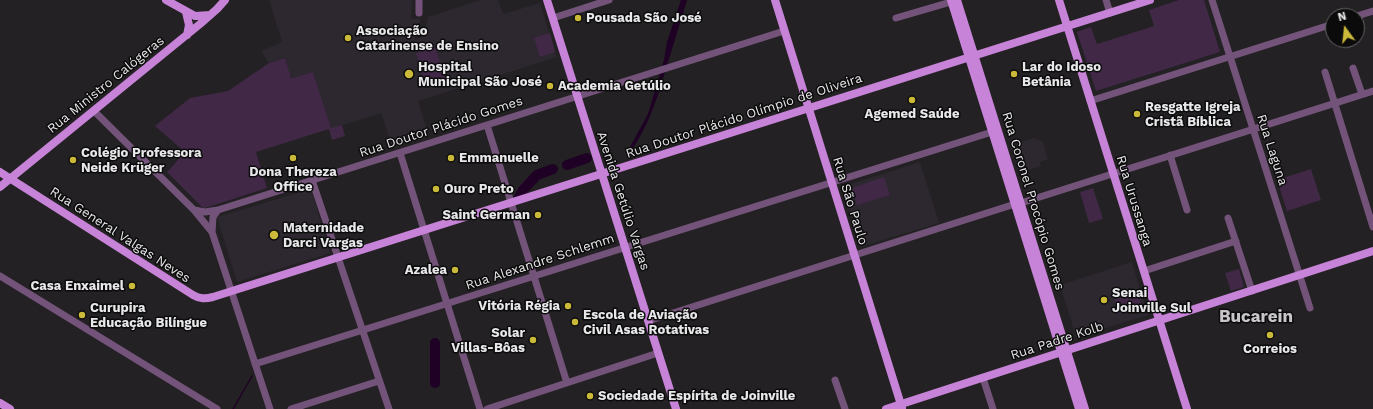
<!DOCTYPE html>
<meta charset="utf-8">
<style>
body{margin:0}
#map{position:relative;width:1373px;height:409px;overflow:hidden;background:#232123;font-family:"Work Sans",sans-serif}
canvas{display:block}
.north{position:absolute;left:1325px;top:8px;width:40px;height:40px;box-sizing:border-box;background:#0c0b0c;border:1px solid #646364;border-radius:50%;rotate:345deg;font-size:11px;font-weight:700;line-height:16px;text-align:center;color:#e8e7e9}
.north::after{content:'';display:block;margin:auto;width:14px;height:18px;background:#cbba39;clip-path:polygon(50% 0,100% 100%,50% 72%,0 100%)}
</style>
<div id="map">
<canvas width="1373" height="409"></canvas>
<div class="north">N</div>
</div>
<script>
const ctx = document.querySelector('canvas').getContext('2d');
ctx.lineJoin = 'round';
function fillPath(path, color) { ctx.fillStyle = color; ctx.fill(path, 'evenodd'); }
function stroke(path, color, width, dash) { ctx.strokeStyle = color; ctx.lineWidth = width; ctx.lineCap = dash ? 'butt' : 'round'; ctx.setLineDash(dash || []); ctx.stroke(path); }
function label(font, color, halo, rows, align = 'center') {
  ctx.font = font + ' "Work Sans",sans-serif'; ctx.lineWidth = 3; ctx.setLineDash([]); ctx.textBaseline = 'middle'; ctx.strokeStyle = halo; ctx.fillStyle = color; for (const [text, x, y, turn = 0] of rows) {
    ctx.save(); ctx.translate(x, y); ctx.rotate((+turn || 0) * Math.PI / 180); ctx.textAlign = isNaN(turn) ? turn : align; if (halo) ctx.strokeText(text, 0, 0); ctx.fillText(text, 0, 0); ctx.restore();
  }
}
fillPath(new Path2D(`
 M269,0H412L411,19H420L419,32L414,40L423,37L428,17L481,0H498L503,14L540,3L557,57L418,101L429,137L393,148L381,113L331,129L313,72L290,78L285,58L269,63L261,51L282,42Z
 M1034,138L1043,142L1048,159L1040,162L1041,166L1019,173L1010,146Z
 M920,162L939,223L863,246L861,244L843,188L844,186Z
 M311,189L330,253L237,282L217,217Z
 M1132,262L1148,315L1076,337L1060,285Z`), '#2d282f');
fillPath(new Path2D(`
 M1179,0H1204L1220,52L1096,91L1077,32L1091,27L1097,44L1154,26L1149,10Z
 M550,33L555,52L540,57L534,38Z
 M435,47L445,78L425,84L416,53Z
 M285,58L291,78L313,72L331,128L342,125L345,136L332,140L329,129L256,152L267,188L205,208L202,207L167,172L185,152L155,126L190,98L228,91L269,63Z
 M1311,169L1321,200L1287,211L1277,180Z
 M884,177L890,195L857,205L852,188Z
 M1093,188L1103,219L1089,223L1080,192Z
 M1239,269L1244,287L1231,291L1225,273Z
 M1137,293L1142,306L1118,314L1114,300Z`), '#412847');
fillPath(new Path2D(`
 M681,0H687C681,20 675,39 669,59C659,92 651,122 631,151L630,147L648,114L664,60L667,42Z`), '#1f0126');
stroke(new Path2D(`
 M233,409L252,376`), '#1f0126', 1.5);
stroke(new Path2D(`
 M567,165L587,158
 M518,199L523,190L537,175L553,169
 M435,383V343`), '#1f0126', 10);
stroke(new Path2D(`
 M419,0V13
 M1106,0L1110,13
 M1212,0L1310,308
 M1357,16L1373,11
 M553,18L609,0
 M896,18L951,2
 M1353,68L1362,94
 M1325,72L1373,227
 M1090,101L1333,24
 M94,111L194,210L212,232
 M487,125L567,383
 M400,153L480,409
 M1170,155L1187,210
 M312,180L389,409
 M1021,203L1373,91
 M194,210L205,212L218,210L784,31
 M218,210L213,217L212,232L270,409
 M1228,218L1252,291
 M1144,271L1236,241
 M0,276L217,409
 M648,321L1015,204
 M255,364L992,132
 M983,378L993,409
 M835,380L845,409
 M291,409L379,381
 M487,409L658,353`), '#74537b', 7);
stroke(new Path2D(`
 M166,0L195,16L210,15
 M547,0L676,409
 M775,0L902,408
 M951,0L1079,409
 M957,0L1085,409
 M1059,0L1187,409
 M186,12L189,25L187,35
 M0,172L193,295C200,299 205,299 213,297L1150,0
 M0,187L200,24L217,9L225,0
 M0,403L10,409
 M886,409L1373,251`), '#c783d7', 8);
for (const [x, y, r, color] of [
 [578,18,4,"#cbba39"],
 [348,38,4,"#cbba39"],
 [409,74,5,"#cbba39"],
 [1014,74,4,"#cbba39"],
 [550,86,4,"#cbba39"],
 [912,100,4,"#cbba39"],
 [1137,114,4,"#cbba39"],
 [293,158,4,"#cbba39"],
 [451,158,4,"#cbba39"],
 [73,160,4,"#cbba39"],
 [436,189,4,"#cbba39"],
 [538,215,4,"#cbba39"],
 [274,235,5,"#cbba39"],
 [455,270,4,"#cbba39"],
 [132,286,4,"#cbba39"],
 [1104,300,4,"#cbba39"],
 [568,306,4,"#cbba39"],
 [82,315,4,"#cbba39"],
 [575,322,4,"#cbba39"],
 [1270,335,4,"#cbba39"],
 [533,340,4,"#cbba39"],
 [590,396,4,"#cbba39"]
]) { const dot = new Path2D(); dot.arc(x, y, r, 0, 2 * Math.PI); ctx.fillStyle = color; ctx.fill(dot); stroke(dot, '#0c0b0c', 1.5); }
label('bold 13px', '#e8e7e9', '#0c0b0c', [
 ["Pousada São José",586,18],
 ["Associação",356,31],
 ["Catarinense de Ensino",356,46],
 ["Hospital",418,67],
 ["Municipal São José",418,82],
 ["Lar do Idoso",1022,67],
 ["Betânia",1022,82],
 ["Academia Getúlio",558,86],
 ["Resgatte Igreja",1145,107],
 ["Cristã Bíblica",1145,122],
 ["Agemed Saúde",912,114,"center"],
 ["Colégio Professora",81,153],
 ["Neide Krüger",81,168],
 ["Emmanuelle",459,158],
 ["Dona Thereza",293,172,"center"],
 ["Office",293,187,"center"],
 ["Ouro Preto",444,189],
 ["Saint German",530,215,"right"],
 ["Maternidade",283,228],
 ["Darci Vargas",283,243],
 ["Azalea",447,270,"right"],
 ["Casa Enxaimel",124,286,"right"],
 ["Senai",1112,293],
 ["Joinville Sul",1112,308],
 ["Vitória Régia",560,306,"right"],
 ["Curupira",90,308],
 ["Educação Bilíngue",90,323],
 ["Escola de Aviação",583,315],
 ["Civil Asas Rotativas",583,330],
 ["Solar",525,333,"right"],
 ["Villas-Bôas",525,348,"right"],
 ["Correios",1270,349,"center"],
 ["Sociedade Espírita de Joinville",598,396]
], 'left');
label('13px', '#e8e7e9', '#0c0b0c', [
 ["Rua Ministro Calógeras",106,85,-39],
 ["Rua Doutor Plácido Olímpio de Oliveira",744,116,-18],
 ["Rua Doutor Plácido Gomes",441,127,-18],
 ["Rua Laguna",1272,150,72],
 ["Avenida Getúlio Vargas",623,201,72],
 ["Rua São Paulo",850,201,73],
 ["Rua Coronel Procópio Gomes",1033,201,73],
 ["Rua Urussanga",1134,201,73],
 ["Rua General Valgas Neves",120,235,33],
 ["Rua Alexandre Schlemm",540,262,-18],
 ["Rua Padre Kolb",1057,341,-18]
]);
label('bold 17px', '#c8c6c9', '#0c0b0c', [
 ["Bucarein",1256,317]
]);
</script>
